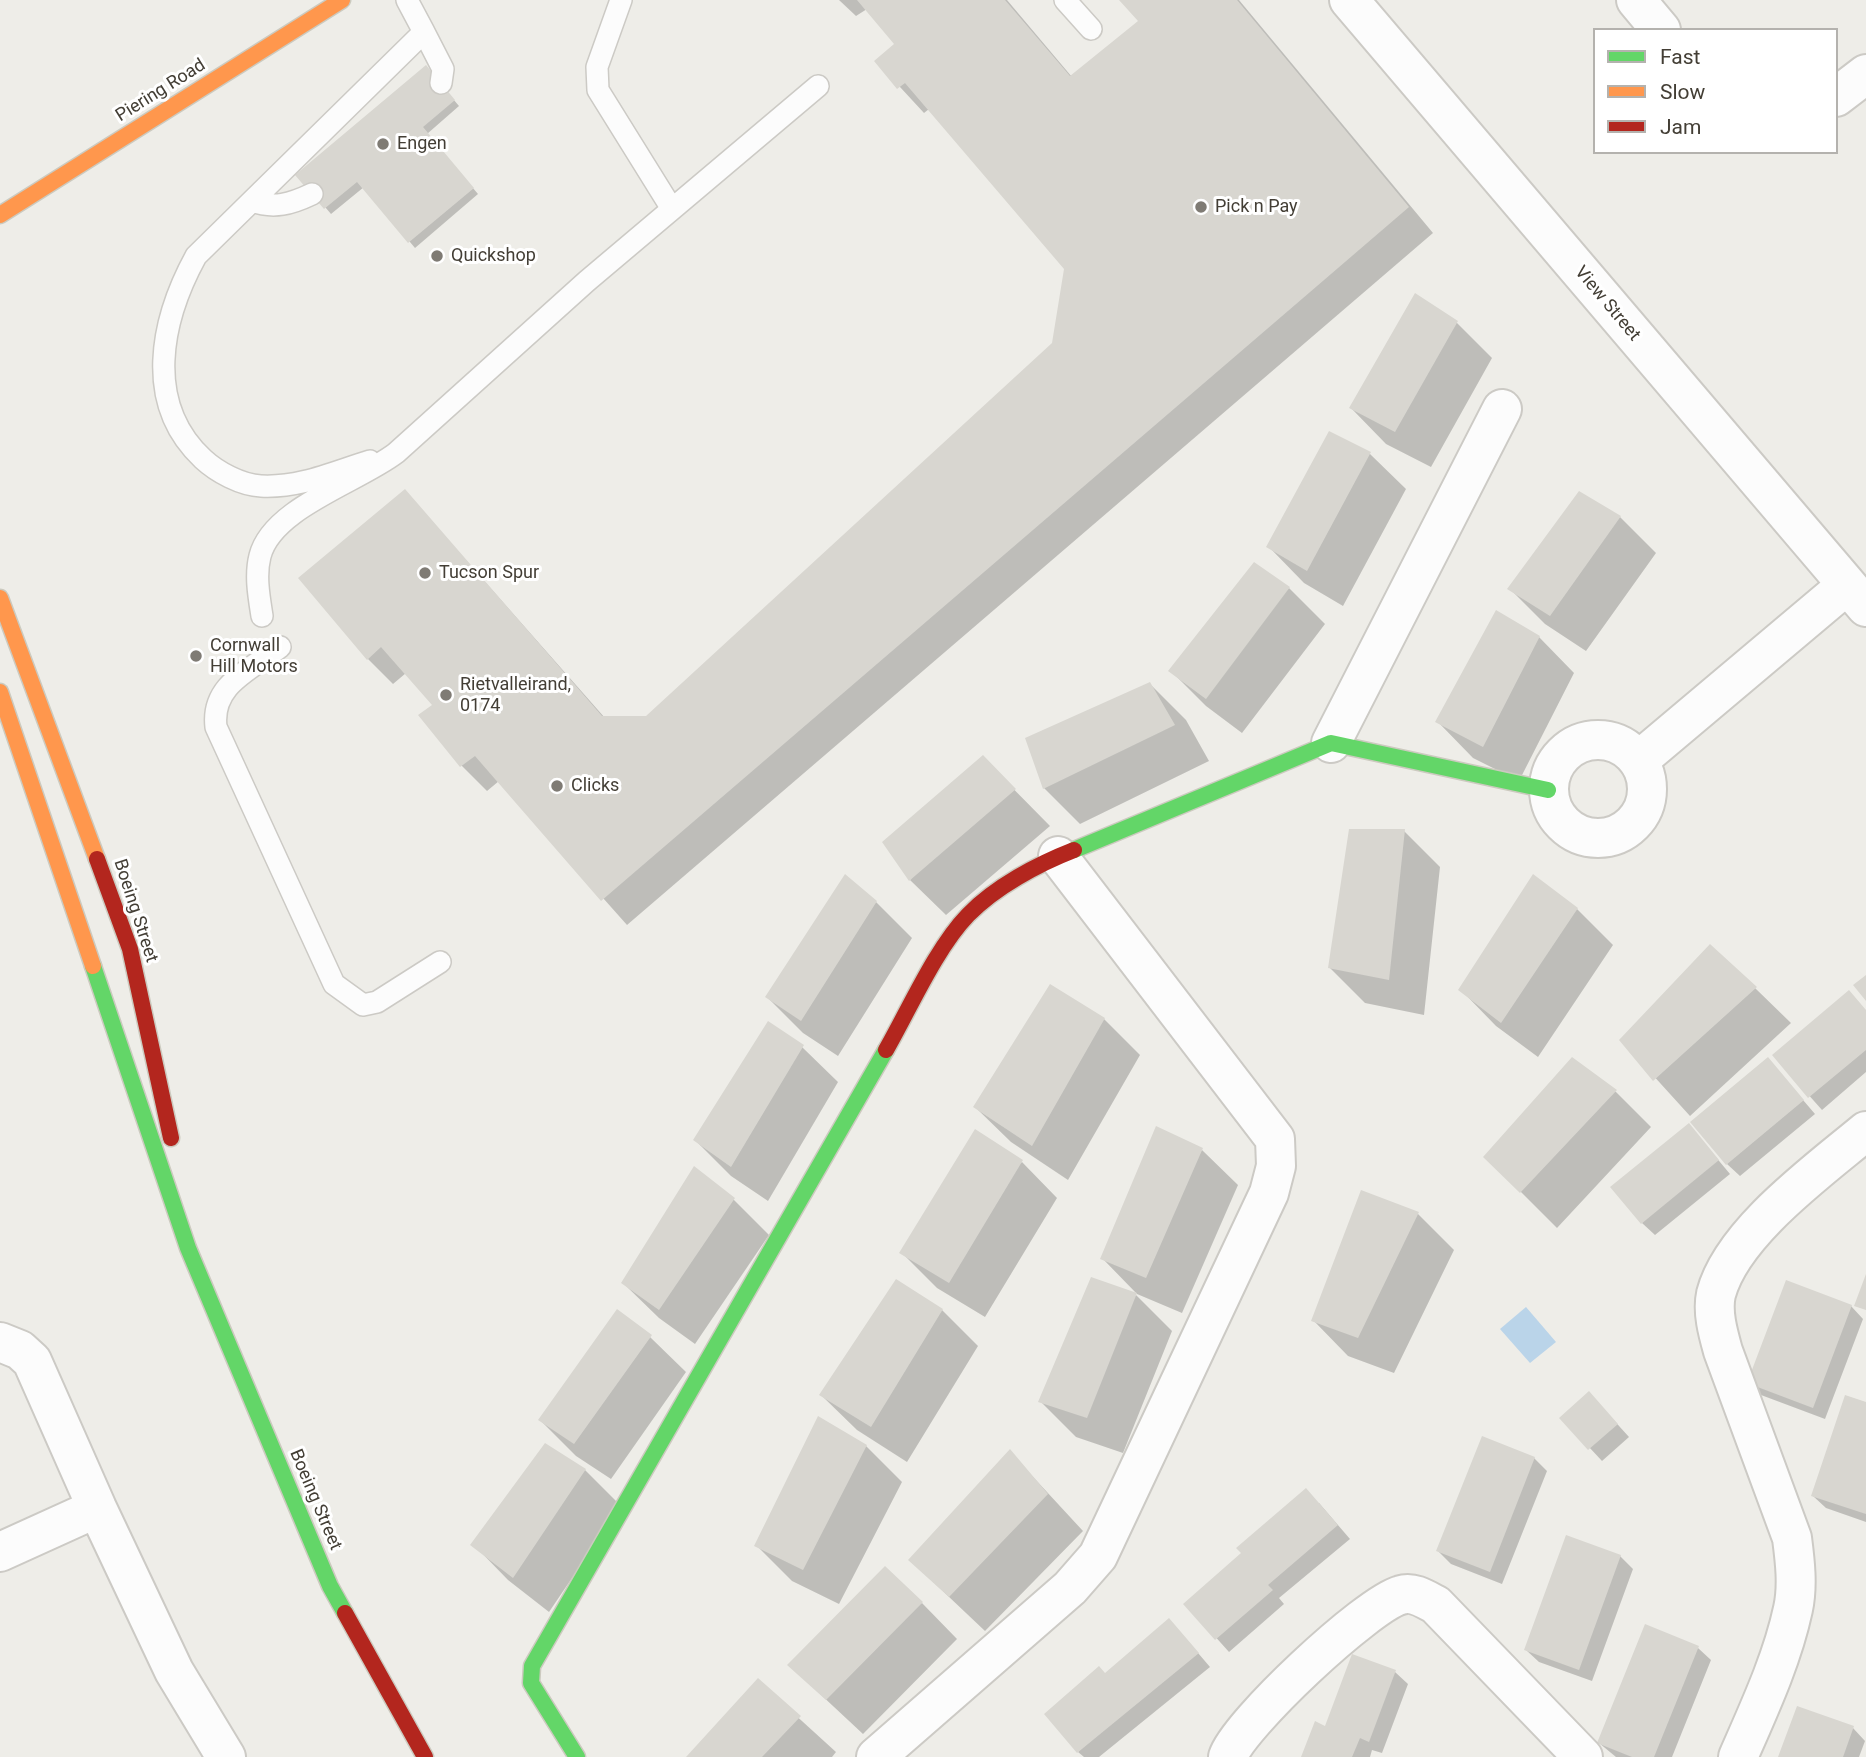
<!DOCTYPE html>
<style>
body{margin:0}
#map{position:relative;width:1866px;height:1757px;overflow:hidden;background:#eeede8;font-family:Roboto,sans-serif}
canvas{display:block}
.legend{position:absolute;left:1593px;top:28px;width:245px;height:126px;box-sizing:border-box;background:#fff;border:2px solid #b4b2ae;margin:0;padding:9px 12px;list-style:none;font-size:21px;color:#433e35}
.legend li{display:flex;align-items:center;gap:14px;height:35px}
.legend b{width:35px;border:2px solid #b4b2ae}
</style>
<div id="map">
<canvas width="1866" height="1757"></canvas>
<ul class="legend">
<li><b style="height:9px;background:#63d668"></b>Fast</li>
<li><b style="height:9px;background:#ff974d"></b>Slow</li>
<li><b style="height:9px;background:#b3261e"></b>Jam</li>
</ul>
</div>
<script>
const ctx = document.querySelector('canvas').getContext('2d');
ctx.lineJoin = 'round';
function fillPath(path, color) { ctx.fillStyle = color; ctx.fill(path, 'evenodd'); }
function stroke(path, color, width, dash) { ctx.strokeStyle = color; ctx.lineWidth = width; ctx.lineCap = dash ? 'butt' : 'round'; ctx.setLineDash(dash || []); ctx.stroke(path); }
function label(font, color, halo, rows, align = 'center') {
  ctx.font = font + ' Roboto,sans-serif'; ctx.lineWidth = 6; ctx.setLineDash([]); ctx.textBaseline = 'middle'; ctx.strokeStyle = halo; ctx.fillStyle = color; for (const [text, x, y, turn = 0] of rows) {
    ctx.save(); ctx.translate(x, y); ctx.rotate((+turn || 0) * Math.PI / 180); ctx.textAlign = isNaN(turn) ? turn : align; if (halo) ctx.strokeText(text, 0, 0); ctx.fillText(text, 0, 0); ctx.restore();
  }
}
fillPath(new Path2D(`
 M1526,1307L1556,1342L1530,1363L1500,1329Z`), '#bad4e9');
fillPath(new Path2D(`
 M839,0H1007L1072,77L1141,22L1122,0H1239L1433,233L627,925L499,781L487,791L461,765L434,705L406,673L393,684L368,659L405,491L605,718H646L1054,344L1066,269L929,109L924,113L876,61L897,44L867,9L856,16Z
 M431,73L459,106L427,134L478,194L415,248L364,187L331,214L298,175Z
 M1456,322L1492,358L1431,467L1386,444L1351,408Z
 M1329,434L1370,454L1406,489L1343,606L1304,583L1269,547Z
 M1620,517L1656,553L1586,651L1545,624L1509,588Z
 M1289,588L1325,624L1242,733L1206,706L1170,670Z
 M1539,637L1574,673L1519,781L1473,758L1438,722Z
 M1150,684L1186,720L1209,761L1080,824L1044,788Z
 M983,758L1050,826L946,915L910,880Z
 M1404,831L1440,867L1424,1015L1365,1003L1329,967Z
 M876,902L912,938L838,1056L803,1033L767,997Z
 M1577,909L1613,945L1538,1057L1496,1026L1461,990Z
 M1755,988L1791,1023L1690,1116L1621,1040Z
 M1866,1010V1072L1822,1110L1774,1056Z
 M1104,1019L1140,1055L1068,1180L1011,1142L975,1107Z
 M802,1047L838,1082L768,1201L731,1176L695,1140Z
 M1572,1059L1616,1092L1651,1127L1557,1228L1486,1157Z
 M1768,1059L1815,1114L1740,1176L1727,1164Z
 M1689,1125L1730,1174L1655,1235L1642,1223Z
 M1202,1150L1238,1185L1182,1313L1137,1294L1102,1258Z
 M1022,1162L1057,1198L985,1317L937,1288L901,1252Z
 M1362,1192L1418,1214L1454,1250L1394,1373L1348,1356L1313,1320Z
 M733,1199L769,1235L695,1344L659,1318L623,1283Z
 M1136,1295L1172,1331L1123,1453L1076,1437L1040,1401Z
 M1851,1306L1863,1319L1825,1419L1761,1395L1749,1382Z
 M942,1310L978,1346L907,1462L857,1430L821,1395Z
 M650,1337L686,1372L611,1479L576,1456L540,1420Z
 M1866,1404V1522L1826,1508L1813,1496Z
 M1601,1406L1629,1437L1602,1461L1562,1418Z
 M819,1418L866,1446L902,1482L839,1604L792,1581L756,1545Z
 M546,1445L585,1470L621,1506L549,1612L508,1580L473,1544Z
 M1010,1452L1083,1531L985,1631L910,1560Z
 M1534,1458L1547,1471L1502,1584L1451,1564L1438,1551Z
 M1319,1503L1350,1539L1279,1598L1284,1604L1229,1652L1186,1604Z
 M1620,1556L1633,1569L1592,1681L1539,1662L1526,1650Z
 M922,1603L957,1639L863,1734L789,1665Z
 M1646,1627L1698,1648L1711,1660L1672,1757H1616L1599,1743Z
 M1181,1633L1210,1667L1099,1757H1084L1078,1752Z
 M1353,1656L1395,1672L1408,1684L1382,1753L1372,1750L1370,1757H1303L1326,1728Z
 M758,1681L836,1752L832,1757H688Z
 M1853,1728L1865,1741L1859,1757H1780Z`), '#0003');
fillPath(new Path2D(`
 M857,0H1005L1070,76L1138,21L1119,0H1237L1409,207L601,901L475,756L460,767L418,715L432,705L381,647L367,660L298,578L405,489L602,716H646L1052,343L1064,269L905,83L897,89L874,61L894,44Z
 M426,65L455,100L423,127L474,188L408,243L357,182L324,209L295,175Z
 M1415,293L1458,321L1395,432L1349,408Z
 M1329,431L1371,452L1307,571L1266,547Z
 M1579,491L1621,516L1550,616L1507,589Z
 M1254,562L1290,587L1206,699L1168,671Z
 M1496,610L1540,636L1483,747L1435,722Z
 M1150,682L1175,725L1043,789L1025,738Z
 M983,755L1016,789L909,881L882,842Z
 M1349,829H1405L1389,980L1328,968Z
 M845,874L877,901L801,1021L765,997Z
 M1533,874L1578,908L1501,1023L1458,990Z
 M1710,944L1757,987L1653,1081L1619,1040Z
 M1866,975V1001L1853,985Z
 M1050,984L1105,1018L1032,1146L973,1107Z
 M1849,990L1866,1010V1050L1808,1098L1772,1055Z
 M768,1021L804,1045L731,1167L693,1140Z
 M1572,1057L1617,1090L1520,1193L1483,1157Z
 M1768,1057L1804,1100L1726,1165L1690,1122Z
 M1689,1123L1719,1160L1641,1224L1610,1187Z
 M1156,1126L1203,1148L1146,1278L1100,1259Z
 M975,1129L1023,1160L949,1283L899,1253Z
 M694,1166L735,1198L659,1310L621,1283Z
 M1361,1190L1419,1212L1358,1338L1311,1321Z
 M1866,1274V1310L1854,1306Z
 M1091,1277L1137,1293L1087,1418L1038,1402Z
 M896,1279L943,1309L871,1427L819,1395Z
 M1786,1280L1852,1305L1813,1408L1747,1383Z
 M617,1309L652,1335L574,1444L538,1420Z
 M1589,1391L1618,1424L1588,1450L1559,1418Z
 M1845,1395L1866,1402V1514L1811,1496Z
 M818,1416L867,1445L803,1570L754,1546Z
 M1482,1436L1535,1457L1490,1572L1436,1551Z
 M545,1443L586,1469L513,1578L470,1545Z
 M1010,1449L1048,1494L949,1597L908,1560Z
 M1306,1488L1338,1525L1268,1585L1273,1590L1215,1640L1183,1604L1241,1553L1236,1548Z
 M1566,1535L1621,1555L1579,1670L1524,1650Z
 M885,1566L923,1602L826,1700L787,1665Z
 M1169,1618L1199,1653L1077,1753L1044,1714L1099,1666L1105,1673Z
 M1645,1624L1699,1646L1654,1757H1632L1597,1743Z
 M1352,1654L1396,1670L1369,1742L1360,1738L1352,1757H1301L1315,1721L1325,1726Z
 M758,1678L801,1716L762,1757H686Z
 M1797,1706L1854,1726L1843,1757H1778Z`), '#d8d6d0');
const lane = new Path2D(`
 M621,0L597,67L598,90L672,209
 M1065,0L1091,29
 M424,32L443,69L441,83
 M252,201C274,209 291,204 312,194
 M370,461C334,472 300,488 261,486C241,485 217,472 203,459C143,403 161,320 196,256L424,32L407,0
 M262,616C259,597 255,575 260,556C272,508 358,482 396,453L587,281L818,86
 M280,647C249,671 211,685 216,727L334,984L363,1005L377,1002L440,962`);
const street = new Path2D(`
 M1349,0L1866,607
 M1636,0L1661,30
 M1836,97L1866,74
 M1549 789a49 49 0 1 1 98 0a49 49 0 1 1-98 0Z
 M1331,743L1502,409
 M1638,761L1847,585
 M0,1342L20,1350L32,1361L97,1508L174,1671L226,1757
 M0,1552L97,1508
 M876,1757L1070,1588L1098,1556L1269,1193L1276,1166L1275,1139L1058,856
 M1228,1757C1238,1725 1367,1604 1401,1595C1413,1591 1425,1599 1436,1605L1583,1757
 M1738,1757C1759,1709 1782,1660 1793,1609C1798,1586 1795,1561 1792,1538L1723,1351C1718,1333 1712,1312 1716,1294C1732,1233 1818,1171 1866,1131`);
const fast = new Path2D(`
 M1074,850L1331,743L1548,790
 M93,966L188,1248L330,1586L345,1613
 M577,1757L531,1683L532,1666L886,1050`);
const slow = new Path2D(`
 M0,215L342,0
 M0,598L97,859
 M0,692L93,966`);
const jam = new Path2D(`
 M97,859L130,949L171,1138
 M886,1050C909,1010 936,948 968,915C995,887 1038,864 1074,850
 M345,1613L425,1757`);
stroke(lane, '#cccac5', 24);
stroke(street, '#cccac5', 42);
stroke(fast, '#cccabf', 19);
stroke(slow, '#cccabf', 19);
stroke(jam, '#cccabf', 19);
stroke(lane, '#fcfcfc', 21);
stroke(street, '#fcfcfc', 38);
stroke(fast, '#63d668', 16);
stroke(slow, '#ff974d', 16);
stroke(jam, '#b3261e', 16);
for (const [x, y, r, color] of [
 [383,144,7,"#7f7b74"],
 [1201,207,7,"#7f7b74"],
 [437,256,7,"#7f7b74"],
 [425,573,7,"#7f7b74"],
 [196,656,7,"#7f7b74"],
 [446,695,7,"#7f7b74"],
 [557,786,7,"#7f7b74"]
]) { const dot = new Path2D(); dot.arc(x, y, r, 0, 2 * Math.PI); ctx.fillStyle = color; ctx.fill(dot); stroke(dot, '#fff', 2.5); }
label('18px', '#433e35', '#fff', [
 ["Piering Road",161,91,-32],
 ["View Street",1607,304,50],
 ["Boeing Street",135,911,72],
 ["Boeing Street",315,1500,67]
]);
label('18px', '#433e35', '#fff', [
 ["Engen",397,144],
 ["Pick n Pay",1215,207],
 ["Quickshop",451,256],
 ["Tucson Spur",439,573],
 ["Cornwall",210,646],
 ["Hill Motors",210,667],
 ["Rietvalleirand,",460,685],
 ["0174",460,706],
 ["Clicks",571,786]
], 'left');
</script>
